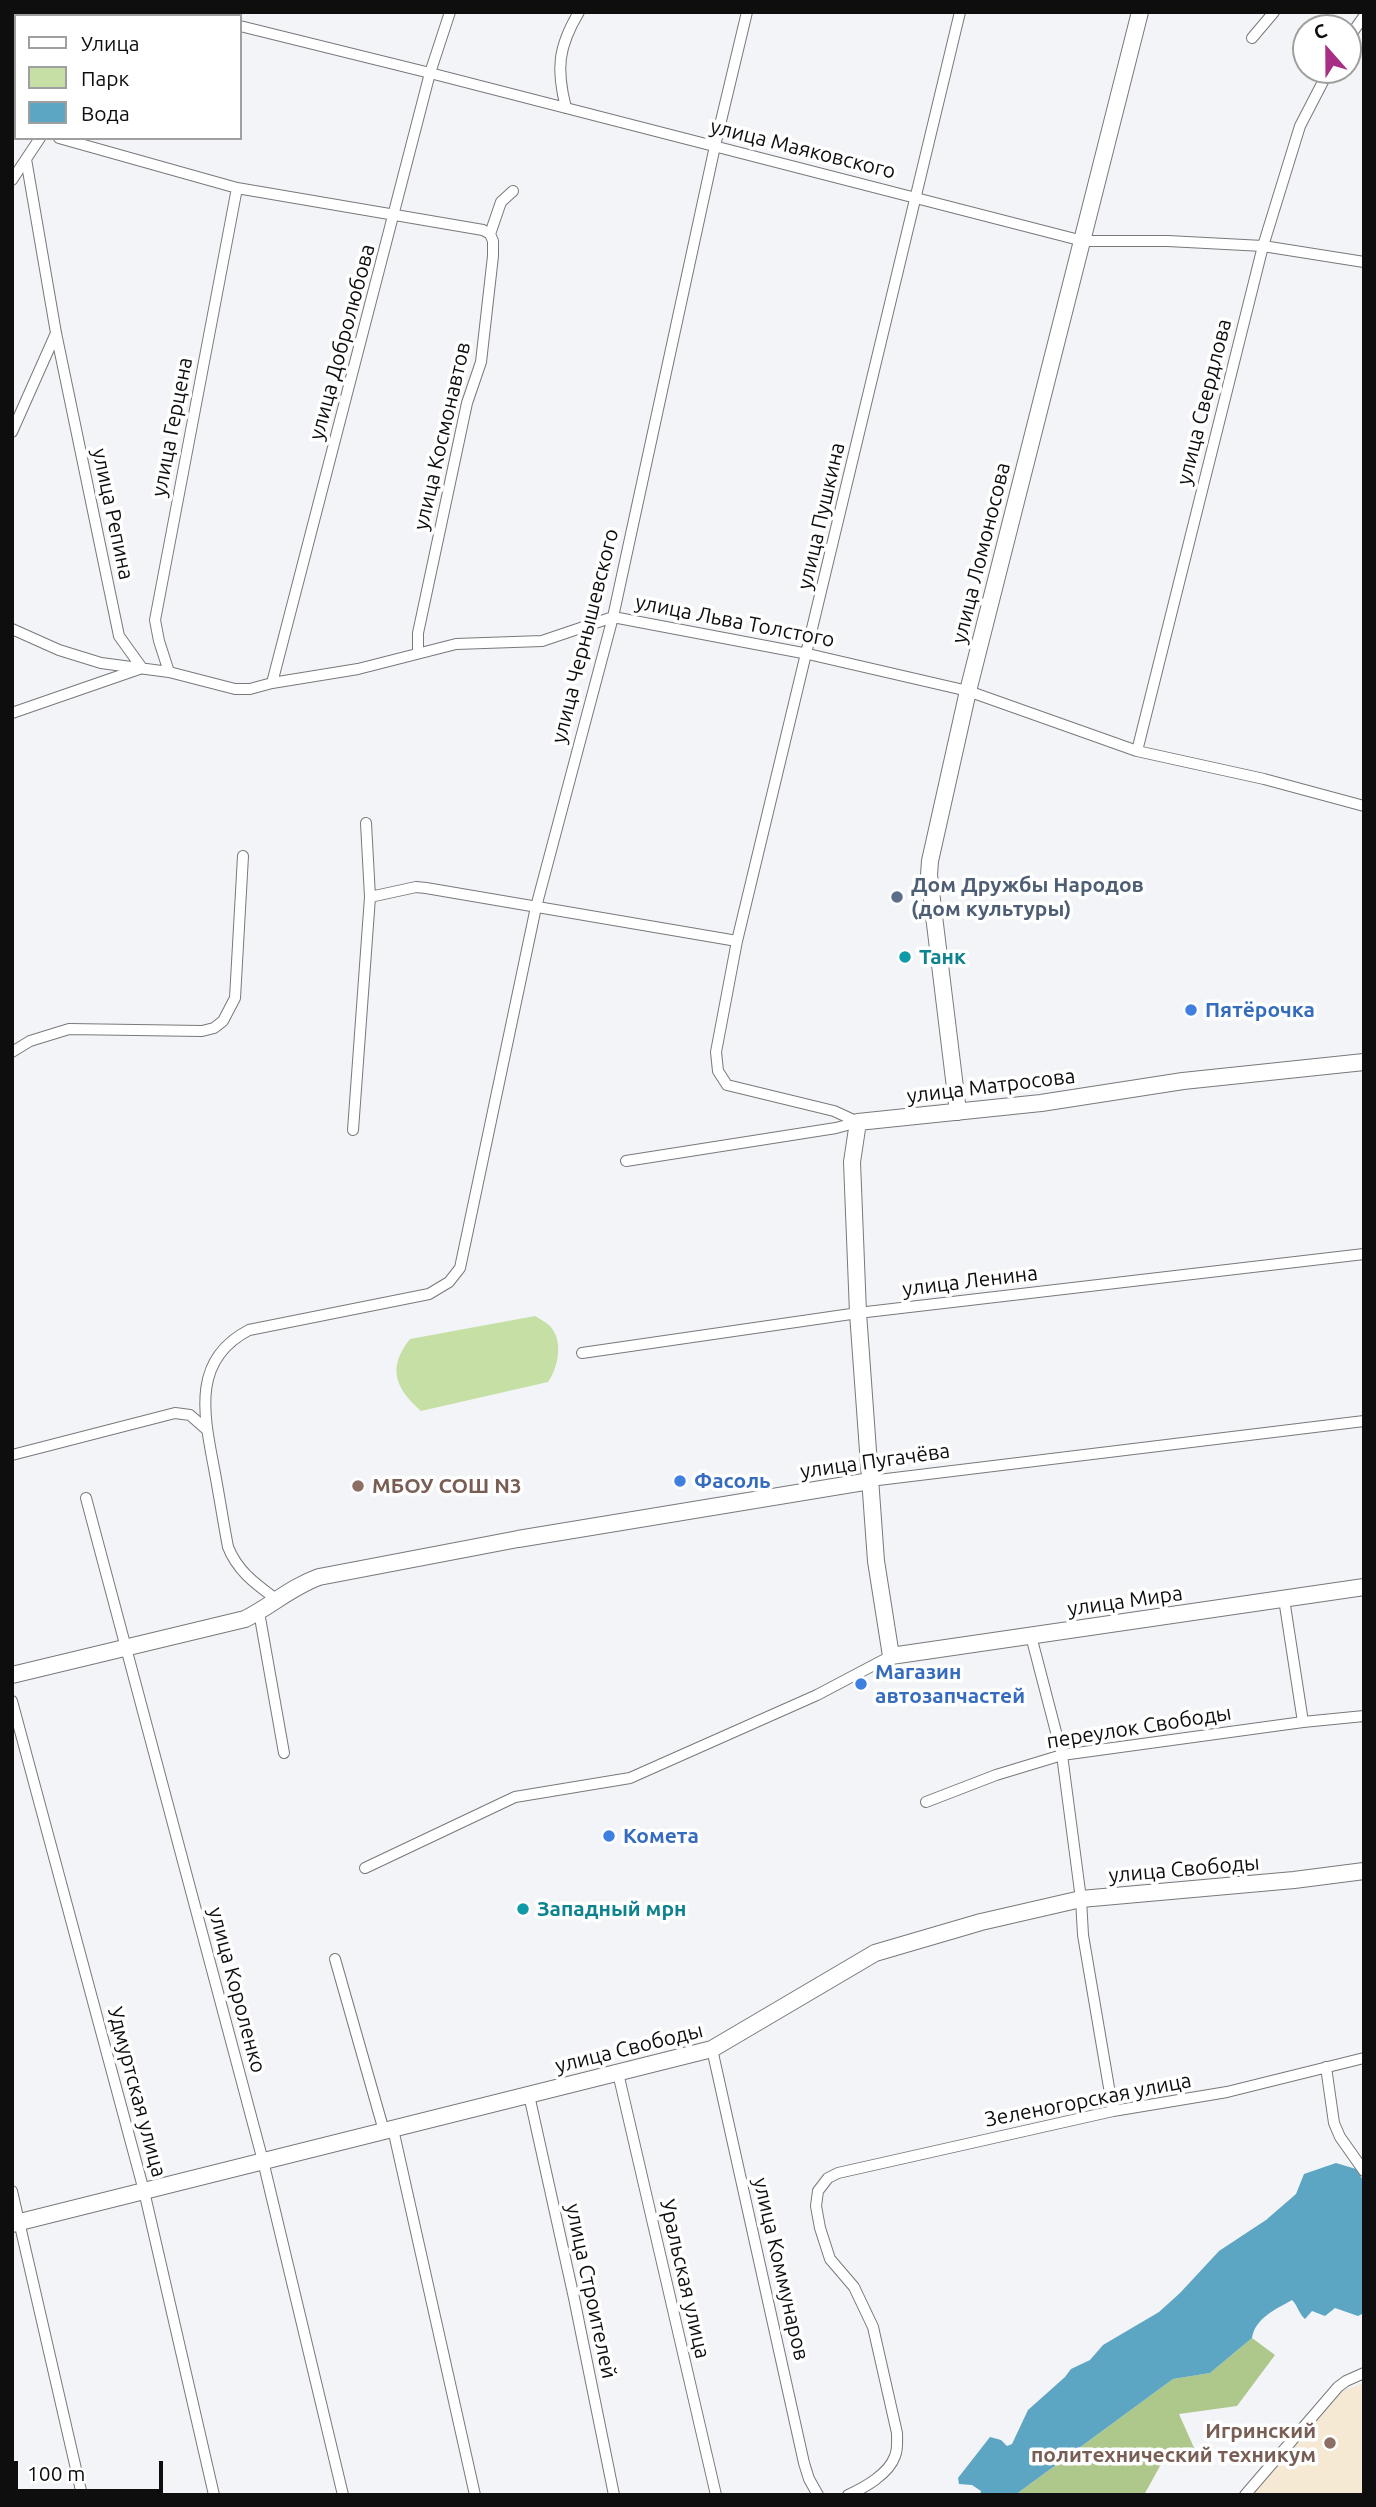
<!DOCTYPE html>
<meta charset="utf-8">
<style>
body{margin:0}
#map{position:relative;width:1376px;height:2507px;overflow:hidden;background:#f2f4f7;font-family:Ubuntu,sans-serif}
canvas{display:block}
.frame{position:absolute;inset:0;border:14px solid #0e0e0f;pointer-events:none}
.legend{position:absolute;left:14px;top:14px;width:228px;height:126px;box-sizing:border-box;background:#fff;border:2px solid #9f9f9f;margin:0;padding:9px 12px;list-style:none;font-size:21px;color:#0e0e0f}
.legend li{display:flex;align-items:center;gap:14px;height:35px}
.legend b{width:35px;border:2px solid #9f9f9f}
.north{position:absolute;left:1292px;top:14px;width:70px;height:70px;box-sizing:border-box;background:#fff;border:2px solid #9f9f9f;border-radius:50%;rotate:339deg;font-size:19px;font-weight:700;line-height:28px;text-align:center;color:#0e0e0f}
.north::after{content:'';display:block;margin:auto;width:24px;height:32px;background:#a82f84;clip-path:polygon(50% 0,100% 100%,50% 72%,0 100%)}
.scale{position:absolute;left:14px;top:2461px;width:149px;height:32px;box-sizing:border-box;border:4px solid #0e0e0f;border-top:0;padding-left:9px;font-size:21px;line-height:24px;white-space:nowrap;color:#0e0e0f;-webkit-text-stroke:5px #fff;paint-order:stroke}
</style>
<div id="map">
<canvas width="1376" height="2507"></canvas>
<div class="frame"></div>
<ul class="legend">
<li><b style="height:9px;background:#fff"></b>Улица</li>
<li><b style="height:19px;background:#c6dfa5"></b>Парк</li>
<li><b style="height:19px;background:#5ca5c3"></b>Вода</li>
</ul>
<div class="north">С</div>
<div class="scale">100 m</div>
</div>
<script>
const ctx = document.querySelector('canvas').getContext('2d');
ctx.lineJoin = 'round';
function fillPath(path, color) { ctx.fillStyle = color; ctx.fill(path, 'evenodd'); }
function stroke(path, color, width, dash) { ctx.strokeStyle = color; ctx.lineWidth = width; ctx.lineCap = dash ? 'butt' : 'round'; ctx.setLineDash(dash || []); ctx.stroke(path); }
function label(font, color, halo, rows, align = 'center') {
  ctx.font = font + ' Ubuntu,sans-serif'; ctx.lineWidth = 7; ctx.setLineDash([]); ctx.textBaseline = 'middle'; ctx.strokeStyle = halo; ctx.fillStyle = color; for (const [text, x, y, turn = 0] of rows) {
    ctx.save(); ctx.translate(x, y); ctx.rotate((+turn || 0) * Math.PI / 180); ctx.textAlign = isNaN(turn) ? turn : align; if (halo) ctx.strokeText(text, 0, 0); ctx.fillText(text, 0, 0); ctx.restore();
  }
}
fillPath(new Path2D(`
 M1364,2383V2495H1253L1342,2391Z`), '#f5e9d4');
fillPath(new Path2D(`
 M535,1316C540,1319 546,1322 550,1326C564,1341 558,1368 548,1382L421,1411C395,1388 387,1368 410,1339Z`), '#c6dfa5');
fillPath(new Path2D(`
 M1252,2338L1275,2355L1237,2406L1179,2414L1195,2450L1160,2466L1144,2495H1015L1173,2379L1210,2373Z`), '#aec78b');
fillPath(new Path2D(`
 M1336,2163L1356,2169L1364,2182V2313L1358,2316L1335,2308L1325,2316L1312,2311L1305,2319C1299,2314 1298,2306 1292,2300C1276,2309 1255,2318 1252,2338L1210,2373L1173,2379L1015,2495H980L981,2491L972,2485L959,2484L958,2478L990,2437L1001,2440L1007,2446L1012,2444L1028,2410L1065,2377L1071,2369L1090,2360L1103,2345L1159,2312L1180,2293L1219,2251L1266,2220L1296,2194L1304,2174Z`), '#5ca5c3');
const street = new Path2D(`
 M184,12L198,16
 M73,16L77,12
 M12,26L16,25
 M240,26L430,73L1083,241H1168L1263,246L1364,262
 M1252,38L1274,12
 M1348,39L1364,16
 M12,91L16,88
 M566,108C556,69 558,47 579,12
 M59,138L237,188L483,230L490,234
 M12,180L40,138
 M12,432L56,333
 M12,629L59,650L101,663L169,672L235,689H250L272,683L358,669L456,644L542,641L613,617L808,654L968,691L1137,751L1264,779L1364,806
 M418,653V633L467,403L481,362L493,256V241L490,234L501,202L513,191
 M169,672L159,641L155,620L237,188
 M272,683L430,73L450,12
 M12,713L142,668L119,636L56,333L26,159
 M1137,751L1263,246L1300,126L1329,70
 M370,897L416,887L426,888L737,941
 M12,1052L30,1041L69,1029L202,1031L214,1028L223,1021L235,998L243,856
 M858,1122L834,1111L727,1085L718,1071L716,1052L737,941L960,12
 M353,1130L370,897L366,823
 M626,1161L836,1128L858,1122
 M582,1353L858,1313L1364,1254
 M12,1455L175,1413L190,1415L207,1430
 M870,1481L1364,1421
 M86,1498L263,2161L343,2495
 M276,1599C256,1584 238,1572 228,1547C223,1521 219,1494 214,1468C204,1415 191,1360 249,1330L429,1294L449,1282L460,1268L536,907L613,617L715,146L747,12
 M1284,1599L1303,1722
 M259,1612L284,1753
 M1031,1636L1062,1755L1081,1899L1083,1935L1113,2111
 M12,1701L144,2191L214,2495
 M926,1802L996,1775L1062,1755L1303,1722L1364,1716
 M365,1868L515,1797L630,1778L817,1695L891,1656
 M335,1959L384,2131
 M712,2049L804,2463L809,2479L818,2495
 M1326,2067L1334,2123L1340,2137L1364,2171
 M618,2073L716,2495
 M529,2095L574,2298L614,2495
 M393,2129L475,2495
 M12,2191L82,2495
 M848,2495C864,2488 889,2474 895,2456C898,2449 897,2441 897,2433L873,2327L854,2287L830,2259L820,2228L816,2206L818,2191L828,2178L838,2173L1113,2111L1227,2092L1364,2058
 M1245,2495L1338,2387L1346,2381L1364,2373`);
const secondary = new Path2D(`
 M1364,1062L1183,1081L1041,1103L858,1122L852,1162L858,1313L876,1561L891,1656L1364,1587
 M958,1112L929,875L930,861L968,691L1140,12
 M12,1675L245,1619C271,1606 291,1587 319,1577L518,1539L870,1481
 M12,2224L712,2049L875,1953L981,1922L1081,1899L1294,1880L1364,1871`);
stroke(street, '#77797b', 12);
stroke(secondary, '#77797b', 18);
stroke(street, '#fff', 10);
stroke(secondary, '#fff', 16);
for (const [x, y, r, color] of [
 [897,897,7,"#5c6f8a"],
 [905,957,7,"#0f9aa8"],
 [1191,1010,7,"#3f7fe0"],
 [680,1481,7,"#3f7fe0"],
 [358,1486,7,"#8d6e63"],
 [861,1684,7,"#3f7fe0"],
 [609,1836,7,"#3f7fe0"],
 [523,1909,7,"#0f9aa8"],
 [1330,2443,7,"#8d6e63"]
]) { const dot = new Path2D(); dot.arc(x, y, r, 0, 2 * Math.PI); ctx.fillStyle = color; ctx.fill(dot); stroke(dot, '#fff', 2.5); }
label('21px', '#0e0e0f', '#fff', [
 ["улица Маяковского",803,149,14],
 ["улица Добролюбова",342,342,-75],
 ["улица Свердлова",1204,402,-76],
 ["улица Герцена",172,427,-79],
 ["улица Космонавтов",442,436,-77],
 ["улица Репина",113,514,78],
 ["улица Пушкина",821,516,-77],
 ["улица Ломоносова",981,553,-76],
 ["улица Льва Толстого",735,621,11],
 ["улица Чернышевского",585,636,-76],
 ["улица Матросова",991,1086,-7],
 ["улица Ленина",970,1281,-7],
 ["улица Пугачёва",875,1461,-8],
 ["улица Мира",1125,1601,-8],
 ["переулок Свободы",1139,1727,-9],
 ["улица Свободы",1184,1869,-5],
 ["улица Короленко",237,1990,75],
 ["улица Свободы",629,2048,-14],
 ["Удмуртская улица",137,2092,75],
 ["Зеленогорская улица",1088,2100,-11],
 ["улица Коммунаров",781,2269,77],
 ["Уральская улица",685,2279,77],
 ["улица Строителей",591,2291,78]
]);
label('bold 21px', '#4e5e75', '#fff', [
 ["Дом Дружбы Народов",911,885],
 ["(дом культуры)",911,909]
], 'left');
label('bold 21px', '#0d838f', '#fff', [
 ["Танк",919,957],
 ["Западный мрн",537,1909]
], 'left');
label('bold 21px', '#366cbe', '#fff', [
 ["Пятёрочка",1205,1010],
 ["Фасоль",694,1481],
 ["Магазин",875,1672],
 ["автозапчастей",875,1696],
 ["Комета",623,1836]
], 'left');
label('bold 21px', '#785e54', '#fff', [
 ["МБОУ СОШ N3",372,1486],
 ["Игринский",1316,2431,"right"],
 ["политехнический техникум",1316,2455,"right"]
], 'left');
</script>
